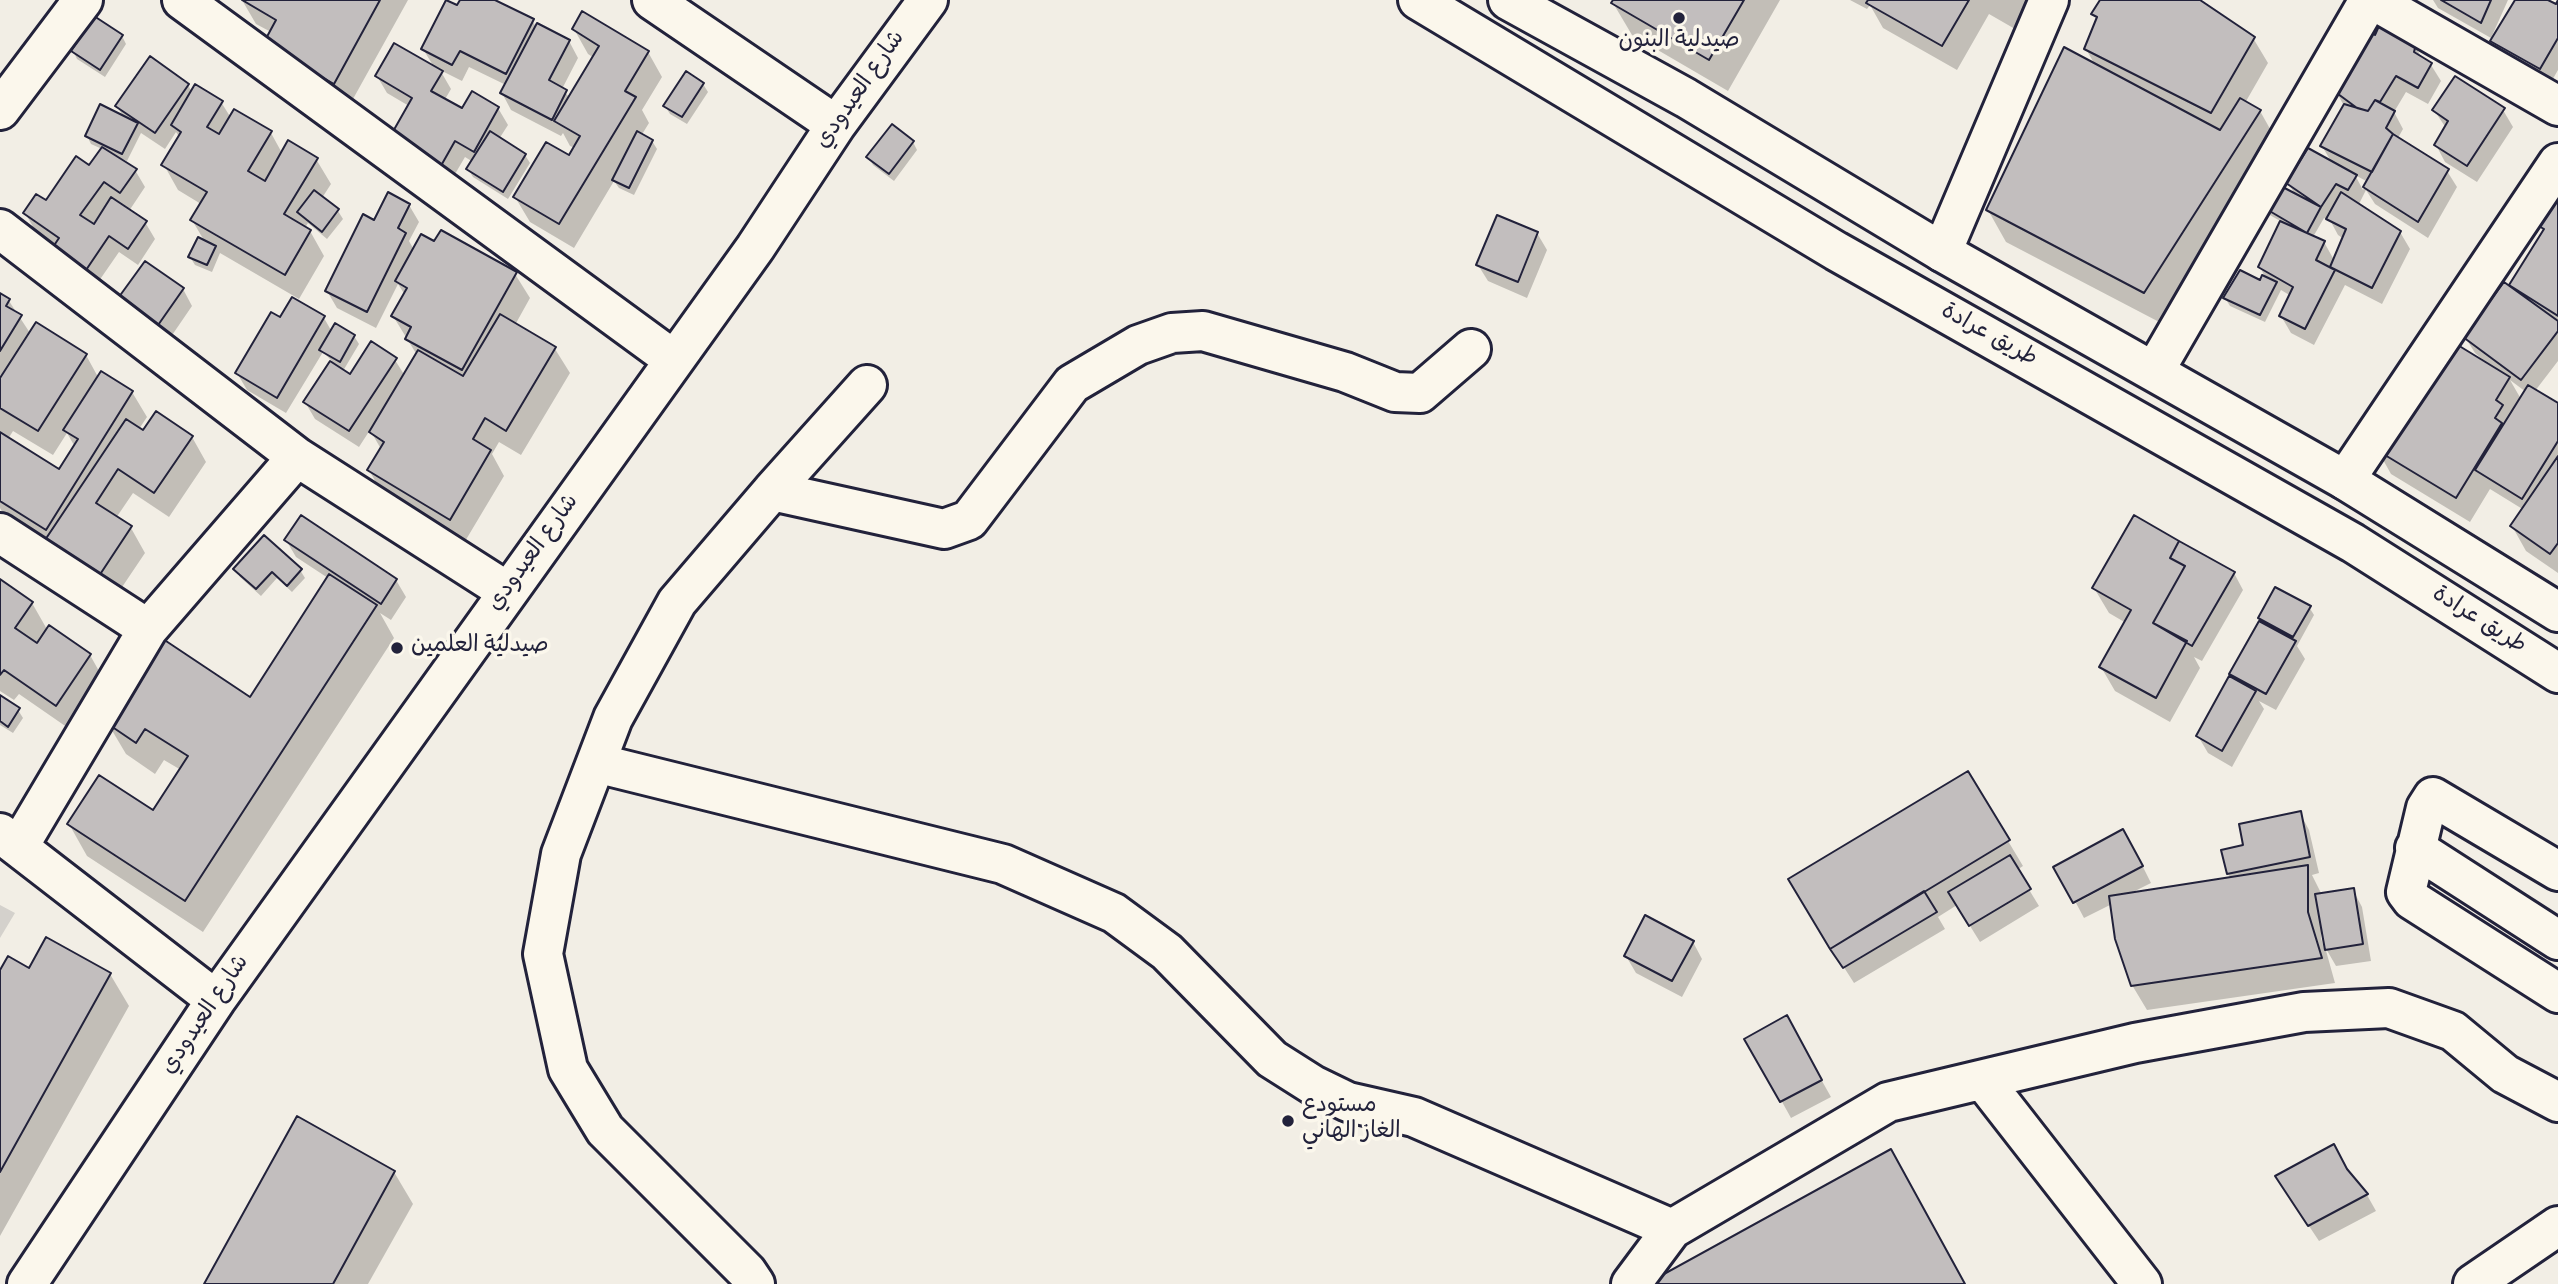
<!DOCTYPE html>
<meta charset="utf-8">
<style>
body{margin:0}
canvas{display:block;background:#f2eee5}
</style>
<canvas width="2558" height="1284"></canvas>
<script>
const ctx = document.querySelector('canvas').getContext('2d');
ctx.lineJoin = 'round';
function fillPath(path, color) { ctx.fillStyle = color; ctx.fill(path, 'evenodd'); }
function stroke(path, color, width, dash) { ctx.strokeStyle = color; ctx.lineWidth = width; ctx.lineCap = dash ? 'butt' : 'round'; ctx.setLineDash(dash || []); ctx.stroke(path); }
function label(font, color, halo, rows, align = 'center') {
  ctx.font = font + ' Dekko,"Playpen Sans Arabic",sans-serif'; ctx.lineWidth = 7; ctx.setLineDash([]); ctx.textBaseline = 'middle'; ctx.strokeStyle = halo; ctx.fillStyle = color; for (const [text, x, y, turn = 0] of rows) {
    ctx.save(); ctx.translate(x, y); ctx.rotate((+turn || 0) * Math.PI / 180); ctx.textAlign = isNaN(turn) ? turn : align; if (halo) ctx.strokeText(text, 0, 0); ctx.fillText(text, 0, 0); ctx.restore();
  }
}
fillPath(new Path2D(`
 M0,905L15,913L0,938Z`), '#d4d1cc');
fillPath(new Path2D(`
 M242,0H408L348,108L271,32L256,24Z
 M462,0H492L532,20L536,27L569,41L578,58L562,89L570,98L594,58L588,54L574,29L648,52L662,77L642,110L649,123L641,136L652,141L657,149L634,195L619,188L614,181L574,248L530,222L515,197L570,157L575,148L570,146L563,133L561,136L511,110L502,93L506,85L469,67L462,81L440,70L451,89L444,101L462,111L498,108L508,125L499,139L525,155L530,163L508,199L473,177L468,169L473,162L465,157L448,186L409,106L387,93L377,76L434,67L423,49Z
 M1615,0H1780L1728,91L1632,35L1613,3Z
 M1850,0H2032L2015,29L1989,14L1957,70L1883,28L1870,5L1867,9Z
 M2102,0H2199L2253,38L2268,63L2245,103L2260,111L2278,143L2163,324L2006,242L1988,210L2095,65L2086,49L2097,21L2093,14Z
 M2433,0H2508L2491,38L2438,8Z
 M2517,0H2544L2557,6L2558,4V70L2550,84L2502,58L2492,41Z
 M122,36L126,44L105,77L77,59L73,51Z
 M2375,38L2415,46L2423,60L2431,65L2441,81L2428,104L2406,92L2394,112L2403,129L2398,138L2447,171L2457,187L2428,238L2375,204L2366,190L2358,206L2400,232L2410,249L2382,304L2345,285L2314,345L2291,333L2281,316L2291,296L2281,290L2265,322L2230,306L2225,298L2260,283L2264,275L2260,267L2282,222L2268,214L2263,206L2296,196L2288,183L2332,163L2322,146L2344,106L2336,91ZM2355,175L2368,182L2363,190ZM2324,218L2331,222L2338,235L2344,239L2334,260L2324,242L2313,237Z
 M703,84L708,92L687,124L670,114L665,106Z
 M188,85L192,92L221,102L231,118L271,133L282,153L316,159L331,184L322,198L338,211L343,219L327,239L308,223L305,228L310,231L324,256L299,299L220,253L212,272L195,265L190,257L205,242L192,220L201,204L178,190L164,165L180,138L176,132L165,149L141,133L127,161L120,158L119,160L135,170L145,187L129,211L145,222L155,239L138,265L119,252L92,291L57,245L35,230L25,213L47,202L90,168L102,149L91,144L87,136L124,118L117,106Z
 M2434,110H2503L2513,127L2477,182L2445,162L2436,145L2446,128Z
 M913,142L917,150L894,181L873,165L868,157Z
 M2558,195V361L2535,391L2558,405V573L2526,551L2512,526L2524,510L2490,489L2470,522L2391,474L2377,449L2481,361L2482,359L2475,353L2465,337L2509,287L2544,233L2539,225ZM2510,380L2526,392L2521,399Z
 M409,205L419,222L409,241L414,250L515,274L530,298L515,325L555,349L570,373L521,455L499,442L492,454L504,476L464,543L383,495L369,470L381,449L370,430L359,447L315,419L305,402L332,361L323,352L286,413L247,390L237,373L281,319L324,318L332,332L354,336L359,344L343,371L350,376L395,360L405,376L417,355L393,316L405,295L398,284L376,328L337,308L327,291L375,223Z
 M1537,233L1547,250L1527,298L1488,281L1478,265Z
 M183,289L192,306L166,344L128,318Z
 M0,295L9,301L30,333L86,355L98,377L101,373L132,392L147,417L139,429L192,437L206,462L169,517L133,493L116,518L131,528L145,553L112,602L6,519L0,508ZM13,431L53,455L67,433L75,447L59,471L8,439Z
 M302,518L396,580L406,597L391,620L380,613L394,638L203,932L87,856L69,824L154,813L181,770L164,760L155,774L126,754L107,722L250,699L328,578L296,557L286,540Z
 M235,569L300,570L305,578L292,592L277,578L261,596L240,577Z
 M2234,573L2243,590L2202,661L2194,657L2200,668L2170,722L2115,691L2101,667L2126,623L2109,613L2094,588Z
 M0,581L32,603L48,631L90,655L104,680L71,730L19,694L14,700L0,691Z
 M2309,607L2314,615L2297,646L2305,659L2276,710L2259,701L2264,709L2232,767L2208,753L2198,736L2236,682L2231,674L2265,626L2260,618Z
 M0,697L18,710L23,718L13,733L0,725Z
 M1968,774L2023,866L2017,870L2039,906L1980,942L1957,905L1938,917L1945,929L1854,983L1804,905Z
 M2300,813L2309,830L2319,873L2312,875L2322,895L2353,890L2362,907L2371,961L2336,966L2325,947L2335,983L2147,1010L2132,985L2112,904L2084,918L2076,903L2143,867L2151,883L2129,894L2231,879L2228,874L2245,847ZM2321,929L2326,947L2324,948L2321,938Z
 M1693,942L1702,959L1682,997L1636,973L1626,956Z
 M30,970L110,974L129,1006L0,1236V974Z
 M1786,1017L1831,1097L1791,1118L1747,1039Z
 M394,1172L413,1204L368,1284H206Z
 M2348,1173L2367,1195L2376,1211L2319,1241L2287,1193Z`), '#0003');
const building = new Path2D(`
 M242,0H380L334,84L263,44L276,20Z
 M446,0L457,5L460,0H495L534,19L506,74L460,51L452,65L421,49Z
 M1613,0H1744L1709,60L1611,3Z
 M1868,0H1969L1942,46L1866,3Z
 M2100,0H2200L2255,37L2211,113L2084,49L2097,17L2091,14Z
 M2441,0H2491L2481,23Z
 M2515,0H2548L2556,4L2558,0V38L2540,69L2490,41Z
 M582,11L649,51L625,91L636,97L559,224L513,197L546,142L569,155L580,136L554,121L599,46L572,29Z
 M94,16L123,35L100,70L71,51Z
 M537,23L570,40L549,80L567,90L552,120L500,93Z
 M2379,26L2416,44L2414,52L2432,63L2418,88L2396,76L2380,102L2375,100L2368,111L2357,108L2334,91L2367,30L2375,35Z
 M394,43L443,71L431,91L462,108L472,91L499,107L474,152L455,141L438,171L387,142L412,98L375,76Z
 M2064,47L2220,130L2240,98L2261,110L2144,293L1986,210Z
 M150,56L189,84L155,133L115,106Z
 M686,71L704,83L682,117L663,106Z
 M2455,76L2505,108L2467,166L2434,145L2448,121L2432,110Z
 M195,84L223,101L207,127L219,134L234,109L272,131L248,171L265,181L288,140L318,158L284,214L311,230L285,275L190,220L207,192L161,165L181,132L171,125Z
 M2375,100L2395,111L2386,128L2393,134L2372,172L2320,146L2344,104L2368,111Z
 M100,104L138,123L122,154L85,136Z
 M892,124L914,141L889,174L866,157Z
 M490,131L526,154L503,192L466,169Z
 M637,131L653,140L629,188L612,180Z
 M2393,134L2449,169L2418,222L2363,187Z
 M102,147L137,169L120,193L104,182L80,215L94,224L111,197L147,221L128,249L109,236L82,276L49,253L59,238L23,213L36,194L46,200L76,156L89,165Z
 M2308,148L2357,175L2348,190L2336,184L2321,207L2286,183Z
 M2275,183L2321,207L2307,233L2261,206Z
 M314,190L339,209L322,232L297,212Z
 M2558,191V316L2509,285L2544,229L2537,225Z
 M388,192L410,204L398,228L406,233L367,312L325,291L363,214L374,220Z
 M2341,192L2401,231L2372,288L2330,267L2346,229L2326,219Z
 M1497,215L1538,232L1518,282L1476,265Z
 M2280,221L2325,241L2316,260L2335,270L2305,329L2279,316L2293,287L2258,267Z
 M441,230L517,272L462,370L405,339L411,327L391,316L407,288L395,281L421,234L434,241Z
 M198,237L216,246L207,265L188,257Z
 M145,261L184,288L156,328L116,301Z
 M2240,270L2260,280L2262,275L2277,282L2260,315L2223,298Z
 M2504,282L2558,321V331L2521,380L2463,337Z
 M0,293L10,299L6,306L22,315L0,351Z
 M292,297L325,316L277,398L235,373L271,312L280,317Z
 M500,314L556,347L506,431L485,418L473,439L491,450L450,520L367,470L384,442L369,432L418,350L463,376Z
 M36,322L87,354L38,431L0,408V378Z
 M335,323L355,335L340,362L319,350Z
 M2443,336L2510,377L2496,400L2503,405L2495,418L2502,423L2456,498L2375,449Z
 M371,341L397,358L349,431L303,402L330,361L350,374Z
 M101,371L133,391L46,530L0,501V432L59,469L78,439L63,430Z
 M2528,385L2558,403V441L2522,499L2475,470Z
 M156,411L193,436L154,493L118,469L96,503L132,526L97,579L43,543L126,419L143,430Z
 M2558,456V543L2550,554L2510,526Z
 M301,515L397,579L381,604L284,540Z
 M2134,515L2179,541L2170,558L2185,566L2153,623L2187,641L2156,698L2099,667L2131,610L2092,588Z
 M264,535L302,569L287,586L272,572L256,589L233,569Z
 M2179,541L2235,572L2192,646L2153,623L2185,566L2170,558Z
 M329,574L377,605L185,901L67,824L99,775L153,810L188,756L145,729L136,743L105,722L160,637L250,697Z
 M0,579L33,602L15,628L37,643L49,625L91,654L56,706L4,670L0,675Z
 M2275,587L2311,606L2293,637L2258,618Z
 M2259,621L2296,641L2266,694L2229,674Z
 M2229,676L2256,691L2222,751L2196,736Z
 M0,695L20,708L8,727L0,721Z
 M1968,771L2010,840L1830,949L1788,879Z
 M2301,811L2310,857L2227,874L2221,850L2243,845L2239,824Z
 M2123,829L2143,866L2073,903L2053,867Z
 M2010,855L2031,889L1969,926L1948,892Z
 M2308,865V912L2322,958L2131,986L2115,939L2109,896Z
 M2354,888L2363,944L2325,950L2315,894Z
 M1924,891L1937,912L1843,968L1830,949Z
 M1645,915L1694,941L1672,981L1624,956Z
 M46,937L111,973L0,1172V970L8,956L29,968Z
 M1787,1015L1822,1080L1780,1102L1744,1039Z
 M297,1116L395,1171L333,1284H204Z
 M2334,1144L2347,1169L2368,1194L2308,1226L2275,1176Z
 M1891,1149L1965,1284H1646Z`);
fillPath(building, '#c2bebe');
stroke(building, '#22223b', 2);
const minor = new Path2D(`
 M182,0L674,360
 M652,0L836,125
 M2373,0L2558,106
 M0,110L83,0
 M0,229L297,457
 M1942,252L2049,0
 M2155,370L2369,0
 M2345,480L2558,163
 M772,491L944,529L969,520L1072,384L1138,345L1172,333L1203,331L1345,372L1395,392L1420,393L1471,349
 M0,533L148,629
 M596,763L1003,864L1114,913L1167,952L1272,1059L1313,1085L1348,1102L1414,1117L1672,1229
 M0,833L216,1000
 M19,846L148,629L297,457L508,592
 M2415,848L2558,940
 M2558,871L2433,797L2426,808L2406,892L2412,900L2558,993
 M1983,1080L2142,1284
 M27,1284L216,1000L755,248L836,125L928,0
 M755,1284L747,1272L605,1130L568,1069L543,954L561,854L613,718L677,602L772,491L867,385
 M1631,1284L1672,1229L1888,1102L2135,1043L2304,1012L2389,1008L2453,1031L2505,1074L2558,1102
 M2473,1284L2558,1226`);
const major = new Path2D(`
 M1418,0L1836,251L2353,543L2558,673
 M1508,0L1686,98L1942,252L2345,480L2558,612`);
stroke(minor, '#22223b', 44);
stroke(major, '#22223b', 44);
stroke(minor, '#fbf7ec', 38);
stroke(major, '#fbf7ec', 38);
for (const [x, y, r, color] of [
 [1679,18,7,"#22223b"],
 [397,648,7,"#22223b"],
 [1288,1121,7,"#22223b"]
]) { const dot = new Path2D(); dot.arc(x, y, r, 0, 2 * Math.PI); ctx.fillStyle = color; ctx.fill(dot); stroke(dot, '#fbf7ec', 2.5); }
label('23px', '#22223b', '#fbf7ec', [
 ["صيدلية البنون",1679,43,"center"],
 ["صيدلية العلمين",411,648],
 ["مستودع",1302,1108],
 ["الغاز الهاني",1302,1134]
], 'left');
label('23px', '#22223b', '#fbf7ec', [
 ["شارع العيدودي",862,91,-55],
 ["طريق عرادة",1988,337,29],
 ["شارع العيدودي",535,554,-54],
 ["طريق عرادة",2478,622,32],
 ["شارع العيدودي",207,1016,-56]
]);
</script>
